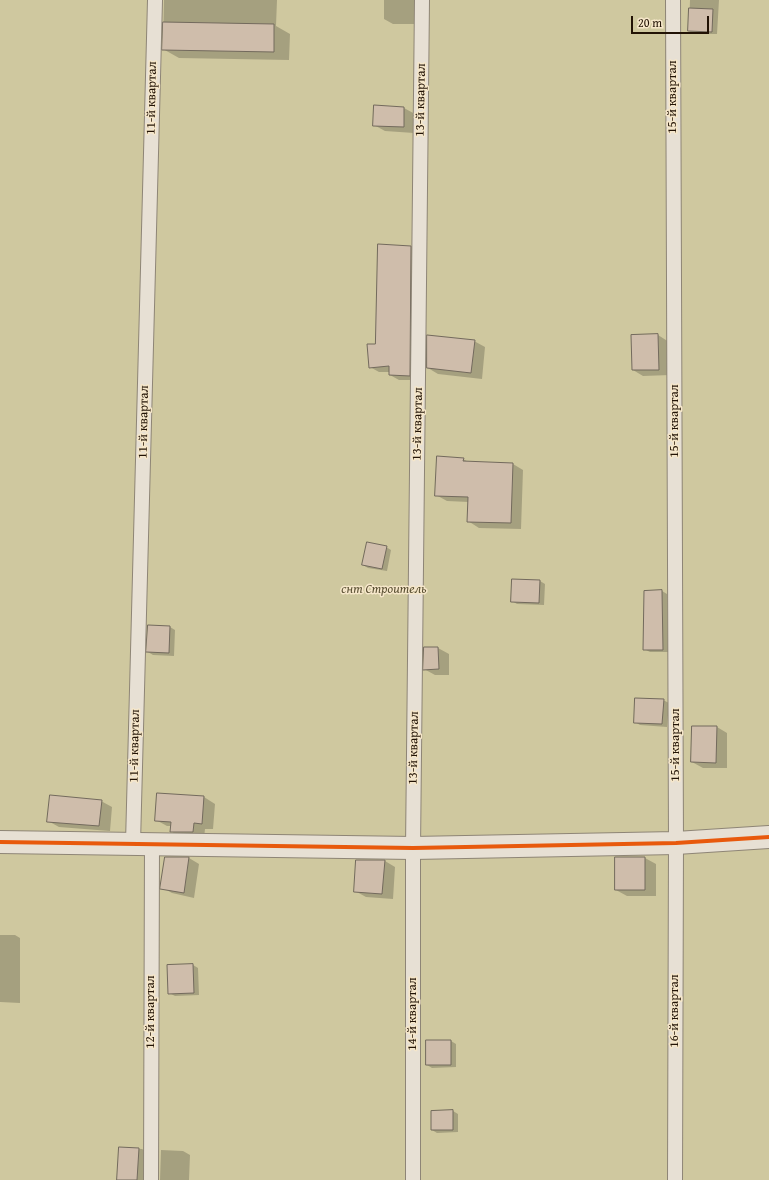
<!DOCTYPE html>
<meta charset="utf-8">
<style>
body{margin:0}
#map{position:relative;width:769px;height:1180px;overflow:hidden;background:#e2d5bd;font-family:"Gentium Book Plus",serif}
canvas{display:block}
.scale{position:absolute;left:631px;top:16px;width:78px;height:18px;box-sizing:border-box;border:2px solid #221305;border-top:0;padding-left:5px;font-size:12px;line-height:14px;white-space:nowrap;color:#221305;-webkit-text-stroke:3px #f6e7ca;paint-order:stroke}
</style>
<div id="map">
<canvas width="769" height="1180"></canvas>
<div class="scale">20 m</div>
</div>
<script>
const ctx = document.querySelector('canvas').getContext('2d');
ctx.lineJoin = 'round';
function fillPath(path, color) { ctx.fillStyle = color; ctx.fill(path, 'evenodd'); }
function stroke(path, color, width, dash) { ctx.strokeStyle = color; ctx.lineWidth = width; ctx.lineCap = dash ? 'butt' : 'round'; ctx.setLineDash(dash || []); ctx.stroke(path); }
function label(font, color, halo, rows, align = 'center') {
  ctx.font = font + ' "Gentium Book Plus",serif'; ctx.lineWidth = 3; ctx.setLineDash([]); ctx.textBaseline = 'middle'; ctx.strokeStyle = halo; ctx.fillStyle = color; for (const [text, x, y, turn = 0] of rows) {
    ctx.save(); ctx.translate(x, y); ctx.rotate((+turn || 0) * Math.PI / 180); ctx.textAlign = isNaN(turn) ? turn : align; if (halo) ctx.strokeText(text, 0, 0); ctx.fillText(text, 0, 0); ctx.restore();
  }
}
fillPath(new Path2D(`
 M0,0H769V1180H0Z`), '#cfc89f');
fillPath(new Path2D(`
 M164,0H277L276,26L290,34L289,60L179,58L163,49Z
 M384,0H423V24H393L384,19Z
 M690,0H719L717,34H694L689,31Z
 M375,106L404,108L415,114L414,133L385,131L374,125Z
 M411,246L420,252L418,380H399L390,375V372H379L370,367Z
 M658,335L669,342L670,375L643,376L633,370Z
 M474,341L485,347L482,379L438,374L428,368Z
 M463,459L470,463L513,464L523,470L521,529L479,528L468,521L469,502L447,501L436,495Z
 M386,547L391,550L387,571L368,568L363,565Z
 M540,581L545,584L544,605L517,604L512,601Z
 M662,591L667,594L668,652H650L644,649Z
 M148,626L170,627L175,630L174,656L153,655L148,652Z
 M425,648H438L449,654V675H435L424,669Z
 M663,700L669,703L667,727L640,725L635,722Z
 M717,727L727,733V768H703L692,762Z
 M158,794L204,797L215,804L213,829H205L204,838H181L171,831V826H167L156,820Z
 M101,801L112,807L110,831L59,827L48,821Z
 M189,858L199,864L194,898L172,893L161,887Z
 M645,858L656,864V896H627L616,890Z
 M385,861L395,867L393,899L366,897L355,891Z
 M0,935H15L20,938V1003L0,1002Z
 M193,965L198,968L199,995L175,996L169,993Z
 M451,1041L456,1044V1067L432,1068L427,1065Z
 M453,1111L458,1114V1132L437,1133L432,1130Z
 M120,1148L142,1149L149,1153V1180H118Z
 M161,1150L183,1151L190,1155L189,1180H160Z`), '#0003');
const building = new Path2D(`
 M689,8L713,9L712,32L688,31Z
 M163,22L274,24V52L162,50Z
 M374,105L404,107V127L373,126Z
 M378,244L411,246L410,376L389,375V366L369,368L367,344H375Z
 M658,334L659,370H632L631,335Z
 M427,335L475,340L471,373L427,368Z
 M437,456L464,458L463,461L513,463L511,523L467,522L468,497L435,496Z
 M367,542L387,546L382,569L362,565Z
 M512,579L540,580L539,603L511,602Z
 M662,590L663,650H643L644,591Z
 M148,625L170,626L169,653L146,652Z
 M424,647H438L439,669L423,670Z
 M635,698L664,699L662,724L634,723Z
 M692,726H717L716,763L691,762Z
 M157,793L204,796L202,824L194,823L193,832H170L171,822L155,821Z
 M50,795L102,800L99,826L47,822Z
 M165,857H189L184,893L160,889Z
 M615,857H645V890H615Z
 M356,860H385L382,894L354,892Z
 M193,964L194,993L168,994L167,965Z
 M426,1040H451V1065H426Z
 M453,1110V1130H431V1111Z
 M119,1147L139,1148L137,1180H117Z`);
fillPath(building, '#cfbdab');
stroke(building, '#736a5d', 1);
const service = new Path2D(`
 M673,0L676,843L675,1180
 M133,843L155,0
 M151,1180L152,844
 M413,1180V848L422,0`);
const minor = new Path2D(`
 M0,842L413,848L676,843L769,837`);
stroke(service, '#8e8576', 16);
stroke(minor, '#8e8576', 24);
stroke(service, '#e7e0d4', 14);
stroke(minor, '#e7e0d4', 22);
stroke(new Path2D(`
 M0,842L413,848L676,843L769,837`), '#e8590c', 4);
label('13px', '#221305', '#f6e7ca', [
 ["15-й квартал",673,97,-90],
 ["11-й квартал",152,98,-89],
 ["13-й квартал",421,100,-89],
 ["15-й квартал",675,421,-90],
 ["11-й квартал",144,422,-89],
 ["13-й квартал",418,424,-89],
 ["15-й квартал",676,745,-90],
 ["11-й квартал",135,746,-89],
 ["13-й квартал",414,748,-89],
 ["16-й квартал",675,1011,-90],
 ["12-й квартал",151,1012,-90],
 ["14-й квартал",413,1014,-90]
]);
label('italic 13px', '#594f32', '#f6e7ca', [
 ["снт Строитель",384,590]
]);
</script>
